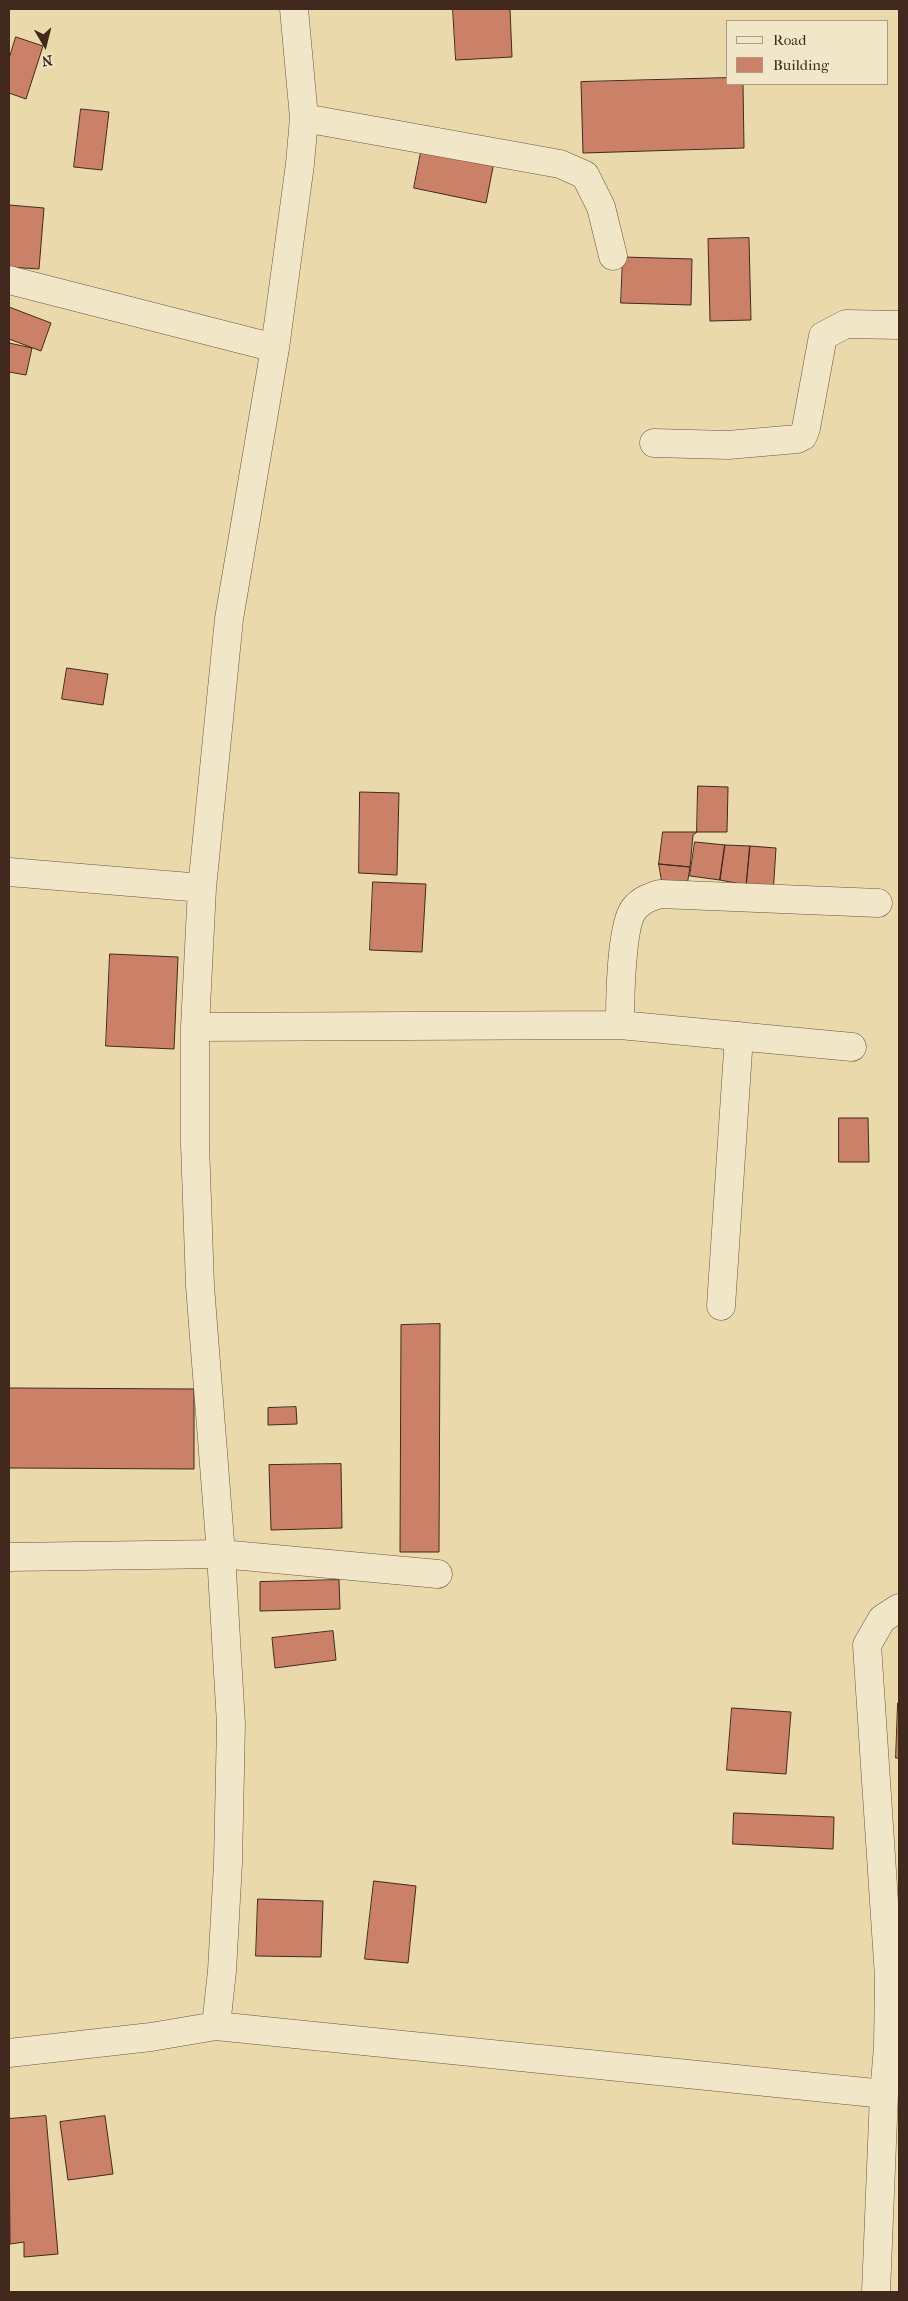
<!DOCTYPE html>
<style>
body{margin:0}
#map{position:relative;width:908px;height:2301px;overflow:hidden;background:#ead9aa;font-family:"IM FELL French Canon",serif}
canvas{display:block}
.frame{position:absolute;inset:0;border:10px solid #41291e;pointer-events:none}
.legend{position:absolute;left:726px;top:20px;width:162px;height:65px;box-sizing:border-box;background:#f1e6c8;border:1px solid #ab9a84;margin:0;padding:6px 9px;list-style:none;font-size:15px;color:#41291e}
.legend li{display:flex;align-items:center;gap:10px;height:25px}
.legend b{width:25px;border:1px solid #ab9a84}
.north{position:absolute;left:20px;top:20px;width:50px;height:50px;-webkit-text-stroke:4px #f1e6c8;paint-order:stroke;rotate:172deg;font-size:14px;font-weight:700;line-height:20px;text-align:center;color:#41291e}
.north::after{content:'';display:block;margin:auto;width:18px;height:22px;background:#41291e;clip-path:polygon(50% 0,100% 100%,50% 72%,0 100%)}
</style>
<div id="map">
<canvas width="908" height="2301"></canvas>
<div class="frame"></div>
<ul class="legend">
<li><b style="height:6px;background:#f1e6c8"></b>Road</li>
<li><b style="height:14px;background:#cb8167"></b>Building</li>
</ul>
<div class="north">N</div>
</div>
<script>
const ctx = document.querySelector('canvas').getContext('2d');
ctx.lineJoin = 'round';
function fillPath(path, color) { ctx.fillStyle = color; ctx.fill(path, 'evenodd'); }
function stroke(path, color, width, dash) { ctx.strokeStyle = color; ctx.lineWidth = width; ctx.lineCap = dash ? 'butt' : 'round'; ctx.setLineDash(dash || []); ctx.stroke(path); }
const building = new Path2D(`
 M453,9H510L512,57L456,60Z
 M16,37L43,46L26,99L9,93V59Z
 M727,78V84H743L744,148L583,153L581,82Z
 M81,109L109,112L102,170L74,167Z
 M422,147L494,162L486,203L414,188Z
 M9,205L44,208L39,269L9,267Z
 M749,238L751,320L710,321L708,239Z
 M623,257L692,259L691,305L621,303Z
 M9,307L51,323L41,351L9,339Z
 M9,343L32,348L26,375L9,372Z
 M67,668L108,674L103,705L62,699Z
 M698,786L728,787L727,832H697Z
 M360,792L399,793L397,875L359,873Z
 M663,832H697L693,835L690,867L659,864Z
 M695,842L725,845L720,880L690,876Z
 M725,845L750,846L746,885L720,880Z
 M750,846L776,848L773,895L746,894Z
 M659,864L690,867L686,892L663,887Z
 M373,882L426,884L422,952L370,950Z
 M110,954L178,957L174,1049L106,1046Z
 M839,1118H868L869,1162H839Z
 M440,1324L439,1552H400L401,1325Z
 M9,1388L194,1389V1469L9,1468Z
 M296,1407L297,1424L268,1425V1408Z
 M341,1464L342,1528L271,1530L269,1465Z
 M339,1580L340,1609L260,1611V1582Z
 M333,1631L336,1660L275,1668L272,1638Z
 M898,1703H899V1758H896Z
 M732,1708L791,1712L786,1774L727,1770Z
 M734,1813L834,1817L833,1849L733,1844Z
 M374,1881L416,1886L408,1963L365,1959Z
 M258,1899L323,1901L321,1957L256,1956Z
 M46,2116L58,2254L24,2257V2242L10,2244L9,2119Z
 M105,2116L113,2174L68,2180L60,2122Z`);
fillPath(building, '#cb8167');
stroke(building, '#41291e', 1);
const minor = new Path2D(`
 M294,9L304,118
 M9,280L275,348
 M654,443L728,445L797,439L803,436L806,428L823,336L846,324L899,325
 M9,872L202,888
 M620,1025L852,1047
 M195,1027L620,1025C620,1001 621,925 634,909C641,900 650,897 660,894L878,903
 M721,1306L739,1036
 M9,1557L221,1554L438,1574
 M216,2026L222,1971L228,1863L231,1724L221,1554L200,1286L195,1144V1027L202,888L229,619L275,348L300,164L304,118L560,164L585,175L601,207L613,256
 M9,2053L151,2037L216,2026L884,2094L888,2047L889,1977L867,1645L882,1619L899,1608
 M876,2292L884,2094`);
stroke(minor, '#6b5541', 29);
stroke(minor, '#f1e6c8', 28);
</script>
